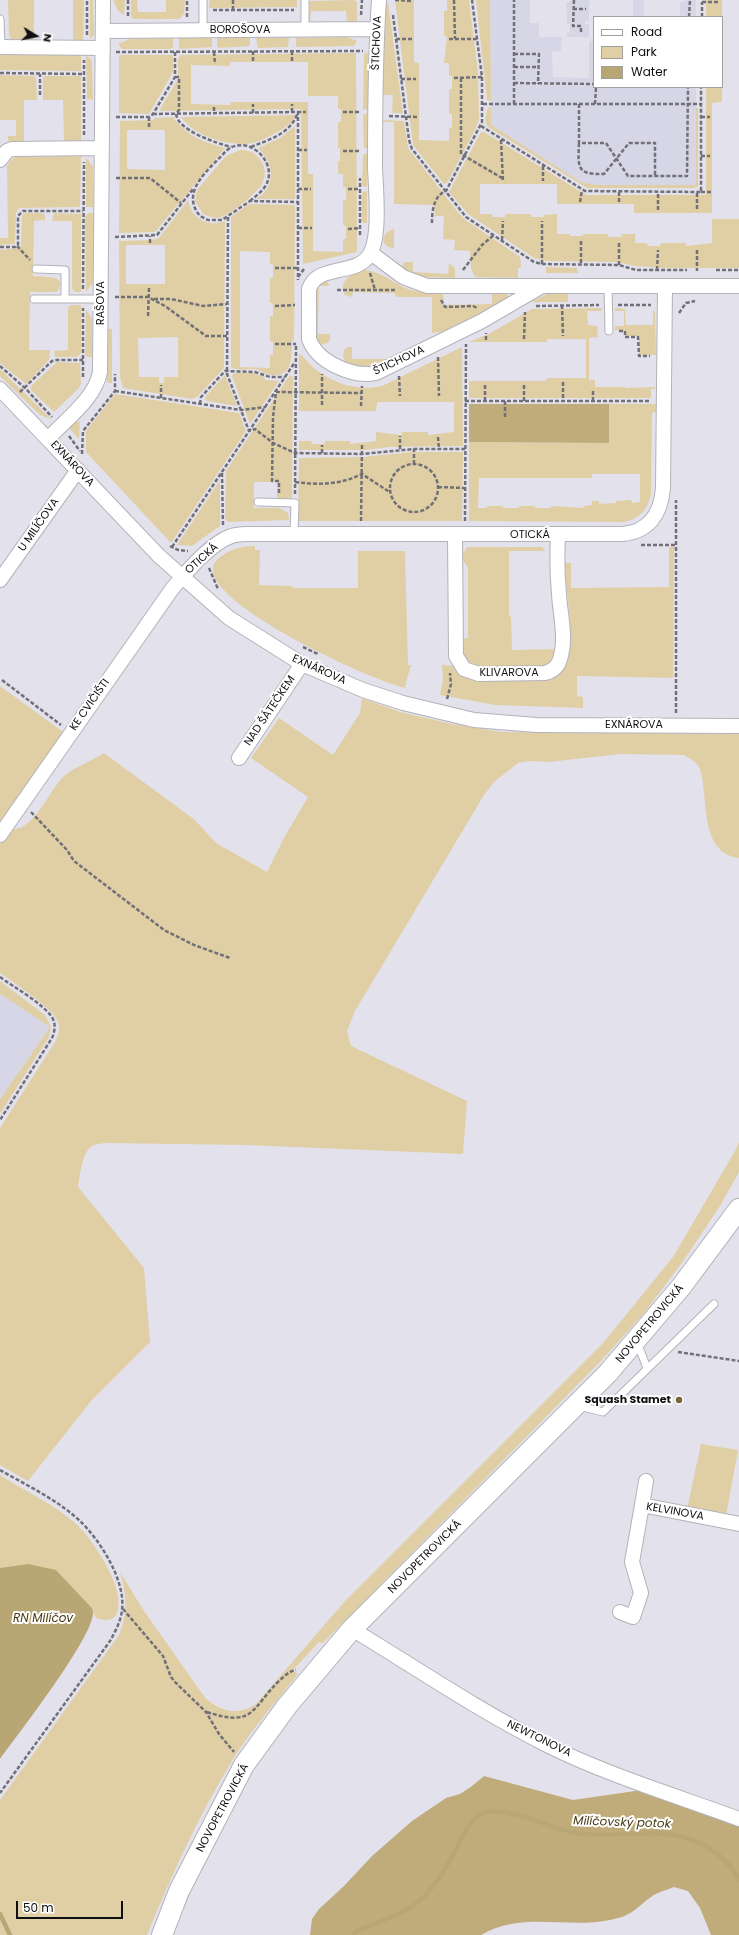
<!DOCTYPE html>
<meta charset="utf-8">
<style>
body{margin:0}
#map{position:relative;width:739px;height:1935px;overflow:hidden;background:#e3e2ec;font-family:Poppins,sans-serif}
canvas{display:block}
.legend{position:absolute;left:593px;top:16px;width:130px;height:72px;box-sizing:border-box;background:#fff;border:1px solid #9f9fa0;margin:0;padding:5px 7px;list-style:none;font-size:12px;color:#0f0f12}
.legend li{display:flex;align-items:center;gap:8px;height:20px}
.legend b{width:20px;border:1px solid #9f9fa0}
.north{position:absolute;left:16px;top:16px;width:40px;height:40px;-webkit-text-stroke:3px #fff;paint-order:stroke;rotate:100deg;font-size:11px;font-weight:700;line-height:16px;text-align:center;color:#0f0f12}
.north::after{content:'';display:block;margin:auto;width:14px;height:18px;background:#0f0f12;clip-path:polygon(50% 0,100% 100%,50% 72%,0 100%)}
.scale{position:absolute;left:16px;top:1901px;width:107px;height:18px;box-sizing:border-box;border:2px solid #0f0f12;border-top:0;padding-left:5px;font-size:12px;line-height:14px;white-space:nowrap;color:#0f0f12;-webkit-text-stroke:3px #fff;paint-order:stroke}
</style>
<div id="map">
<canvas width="739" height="1935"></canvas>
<ul class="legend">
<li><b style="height:5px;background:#fff"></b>Road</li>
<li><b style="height:11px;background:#e0cfa5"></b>Park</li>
<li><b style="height:11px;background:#b9a675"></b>Water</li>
</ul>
<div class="north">N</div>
<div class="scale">50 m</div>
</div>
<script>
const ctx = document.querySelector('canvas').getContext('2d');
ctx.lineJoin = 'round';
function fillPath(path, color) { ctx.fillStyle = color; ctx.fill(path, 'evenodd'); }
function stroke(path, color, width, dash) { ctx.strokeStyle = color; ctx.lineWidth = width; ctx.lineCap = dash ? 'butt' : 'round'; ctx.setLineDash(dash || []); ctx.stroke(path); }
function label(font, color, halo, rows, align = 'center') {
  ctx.font = font + ' Poppins,sans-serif'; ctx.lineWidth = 4; ctx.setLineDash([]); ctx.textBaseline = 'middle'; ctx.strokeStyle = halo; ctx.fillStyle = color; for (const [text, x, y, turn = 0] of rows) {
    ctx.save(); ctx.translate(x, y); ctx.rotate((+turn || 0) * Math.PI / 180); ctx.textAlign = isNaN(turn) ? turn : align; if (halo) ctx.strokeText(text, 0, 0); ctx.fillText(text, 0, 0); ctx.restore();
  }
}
fillPath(new Path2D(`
 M490,0H530V23H539V37H562L561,51L552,52L553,77L589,78V41H594V87H696V185H597L581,182L491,125Z
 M570,0H589V21H585V24H589V37H567V33H570V24H567L566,2H570Z
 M633,0H644V17H633Z
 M685,0H696V17H680V2H685Z
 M0,994L50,1027L0,1099Z`), '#d7d6e7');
fillPath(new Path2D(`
 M8,0H34V36L32,40H11L9,35Z
 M73,0H84L83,42H75L73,39Z
 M90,0H93L94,35L90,39Z
 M113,0H125L124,15L118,11Z
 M131,0H137L138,12H166V0H185L184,14L179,19H133L131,17Z
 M210,0H297V7L209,8Z
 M354,0L357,2V21L347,23L346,11H311L310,23H309L310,1Z
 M395,0H414V62L419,63V140L449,141V128L452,127V114H449V89H452V76H449V63H444L447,37L444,36V11H447V0H469L478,73L479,118L476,128L447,183L444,184L413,145Z
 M476,0H490L491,101L487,100Z
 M706,0H722V17H706Z
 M385,2H388L403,113H392L393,95H382Z
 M347,37L357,41L354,46L298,47L296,46V38Z
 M173,38V47L170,49H122L118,44L130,39Z
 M179,38H212V47L180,49L179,47Z
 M217,38H250V46L219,48L217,46Z
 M256,38H289L288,47L258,48Z
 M366,52L368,55V110L363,109L364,55Z
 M356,53L357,252L303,264L301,109L161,111L160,109L178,79V59L180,55ZM230,62H308V96H338V109H341V122H338V147L340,148V161H338V174H343V187H346V200H343V225L346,226V239H343V252L313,251V174H308V102H231L230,105L191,104V65L230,66Z
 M0,54H81V71L0,70Z
 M119,55H172L173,57V72L149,114L119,113Z
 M86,56L91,59L92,64L93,100L87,99Z
 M0,75L34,76L36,78L37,100H24V143H13L8,140V136H16V120H0Z
 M80,76L81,78V143H64L63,100H43V78L45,76Z
 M706,87H722V102L712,103V213H634V204H557V184H480V214H492V217H505L506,214H531V217H544V215L557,214V234H570V236H583V234H608V237H621L622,234H635V243H647L648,246H660L661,243H686V246L712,243V219H739V268H662L636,266L616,262L547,261L534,258L468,214L449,192L481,132H484L586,195H706Z
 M491,107V125L581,182L597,185H696V108H698V186L695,188H587L488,127C484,122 486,113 488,108Z
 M367,113V148H364L363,115Z
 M295,115C294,123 287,126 281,130C271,136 257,143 246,144C225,145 193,135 181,117Z
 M173,117C185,135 205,143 225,148L155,232L119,233L120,121L153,120L155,118ZM127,130H165V170L127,169Z
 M382,120L404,121L408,148L457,211L464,219L520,257L521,268H518V278L475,277L471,268L470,251L454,250L455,240L443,239L444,216H435L434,205L394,204V122H382Z
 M295,126V199H256C277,187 274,162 258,148L280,138Z
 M240,150C258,149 271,168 262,184C258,192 230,215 221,217C215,219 208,216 203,214L195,201L197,190L226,156Z
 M367,153V187L362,186L363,155Z
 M81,156L80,207L19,208L16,213L15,244L0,245V238H8L7,166L10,161L15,157Z
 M86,158L93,166V207H86Z
 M367,191V223H364L362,221V194L363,192Z
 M188,200C191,218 208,228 225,221L224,368L197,397L192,399L123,388L120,377L119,241L152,240L159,238ZM126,245H165V284H126ZM178,337V377H164V383H159V377H139L138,338Z
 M249,204L295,205L294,338L292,341C292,359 292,381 266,374C262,372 259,370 255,369C247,369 237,371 231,367V217ZM240,251L270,252V264L273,265V278H270V303H273V316H270V341L273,342V355H270V368L240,367Z
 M26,213H41L45,215V220L34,221L33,276C43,277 68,274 58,291L54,292H30L29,350H50L49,360L26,384L0,363V250L19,248L21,245L22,215Z
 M54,213L81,214V292H75L72,289V221H52Z
 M88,213H93V283L86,292L85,217Z
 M394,228V248C388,248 384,245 383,239L386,233Z
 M404,262H413V272L448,274L449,263L455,268V278L422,277L401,268Z
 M546,267L577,268L578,273H546Z
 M365,270C381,272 389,280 403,287C416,293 429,292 443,293L444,305L492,304V292L506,293L509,298L508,301L447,331L432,333V297H397L394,293L353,292L352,297L345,295C337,282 353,271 365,270Z
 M327,280L329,286H319L318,334H330V340L327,343L321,345L315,339L314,294L316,285Z
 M549,293H568V302H531Z
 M72,305H81V353L77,357H55L54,351L68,350V307Z
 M602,308V311H587L588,325L597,326L598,337L589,338V380H595V387H625L626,388L655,387V389H651V398H469V381H546L547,378H586V339H547V342H469L489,334L532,309Z
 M615,308L625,309L626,325H653V311H655L656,355H639V336H626V331L615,330V326H624V311H615Z
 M86,309L92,319V357H87L85,355Z
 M107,329H112V383H107Z
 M348,347H352V359H387L386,363L369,369L346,364L343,356L344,350Z
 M462,347L463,446L390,447L366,450H299V441H311L312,444H325V441H350V444L376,441V432L402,435V432H428V435L454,432V402H377L376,411H299V355H302C319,379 354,393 382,386Z
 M57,362L80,363L81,384L79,388L54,412L30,389L32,385Z
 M0,369L51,419L40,415L0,376Z
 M234,373H253L264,377L265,380L279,381L250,424L232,376Z
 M225,375L237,406L207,401L205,399L206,396Z
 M290,375L293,377L292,498H277V482H254V508H279L288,513L289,520L228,522L225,519L226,471Z
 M115,394L239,413L246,431L171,543L86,452V431Z
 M609,404H656V412L652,413L651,494C648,509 640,519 624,522L469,521V442L609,443ZM592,474H640V502L632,503L631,500L616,501V503L599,504V501H592V505L584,506V508L551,506V508H535V506H519V508H503V506H487V508H478L479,478H592Z
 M75,422H80L79,439L68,427Z
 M411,452H463L462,521H298L299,458L363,457Z
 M220,480V526L192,546L177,545Z
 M255,546V550H260L259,585L292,586L293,588H358V551H405L408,665H411L405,686L406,688C379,684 176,593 219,558C230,549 241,546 255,546Z
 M467,547H542L546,551H509V616L511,617L512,650L558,649L557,657L547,667H474L464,661L461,639L468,638V568L461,557Z
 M669,547H674L673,678L577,676V696L583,697V708L495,705L440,695L443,680L442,665L558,674C582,656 564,591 565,563H571V588L669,587Z
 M0,686L66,734L0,825Z
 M362,698L400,712L452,724L502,732L739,734V858C698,853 709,796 700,769C697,762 691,759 684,755L620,754L549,762L529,761L518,763L494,782L484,795L355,1011L347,1031L351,1046L467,1101L463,1154L246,1145L104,1143C102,1144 97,1144 94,1145C82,1150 80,1175 78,1187L144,1268L150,1342L91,1401L28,1481L0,1465V1128L55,1042C58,1036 60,1030 59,1024C56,1010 13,982 0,973V844L10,829C33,833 50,789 64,776C73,768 93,760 104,753L195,820L216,843L267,872L285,836L308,797L251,758L279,718L333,755L360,713Z
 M0,981L45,1015L51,1027L49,1037L0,1114V1099L50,1027L0,994Z
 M739,1142V1172L720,1206L684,1260L645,1312L601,1361L542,1421L323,1643L319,1642L293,1670L298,1674C276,1702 252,1729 233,1759C199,1815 172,1874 147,1935H0V1800L119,1635C128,1613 127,1595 120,1572L144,1611L206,1699C223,1712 237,1716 256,1704L345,1601L603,1343L673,1257L735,1151Z
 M701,1444L738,1450L726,1516L687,1509Z
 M0,1475C23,1490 55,1505 75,1523C92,1538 129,1592 116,1615C112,1622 103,1620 96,1618L91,1607L56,1570L0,1568Z`), '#e0cfa5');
fillPath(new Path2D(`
 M469,404H609V443L469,442Z
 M484,1776L573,1800L642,1790L739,1827V1935H711L700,1908L688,1891L674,1887C667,1890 657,1892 651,1897C633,1910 634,1915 610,1920C567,1929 522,1911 481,1935H310L312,1919L319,1909L344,1886L372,1856L412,1821L446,1798L460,1794L472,1786Z`), '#c0ac7b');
fillPath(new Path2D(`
 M28,1564L56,1570L91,1607C92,1609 93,1610 93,1612C95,1635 17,1736 0,1759V1568Z`), '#b9a675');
stroke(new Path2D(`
 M0,1914L10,1935
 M353,1935L359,1930C378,1922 409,1912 423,1898C436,1885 446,1868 454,1853C461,1840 467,1824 479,1815C499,1801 551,1829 575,1833C612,1839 650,1827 686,1838C709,1845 728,1859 739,1880`), '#b9a675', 4.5);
const service = new Path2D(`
 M305,0V30
 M0,19L1,47
 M203,31V0
 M36,269L65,270V299
 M608,286L609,331
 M34,299H101
 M258,502L295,503L294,534
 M637,1342L647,1368
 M579,1406L603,1412L714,1304`);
const minor = new Path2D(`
 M379,0C375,56 375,112 375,168C376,189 380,234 371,252C359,278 318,262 309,289V339C317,362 353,378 376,373L482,321L542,286
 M103,31L377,29
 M0,47L103,48
 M0,160L7,151L12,149L102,148
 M371,253L403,277L427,286H739
 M0,389L159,556L229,618L302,664L363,690L403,703L474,720L536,725L739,726
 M48,439C66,419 95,399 100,372L103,0
 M455,535L456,656L464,669L479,674L545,673C553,671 558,667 560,659C567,639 560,614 559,594C557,574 557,555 558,535
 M0,580L78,470
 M239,758L302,664
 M0,835L172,589C186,572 209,545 229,537C235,534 242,534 248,534H622C649,532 661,514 663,488L665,286
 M642,1505L646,1481
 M620,1612L633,1617L641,1593L632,1562L642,1505L739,1524
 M352,1629C416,1668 478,1710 545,1744C607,1775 674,1795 739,1819`);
const secondary = new Path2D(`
 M162,1935L179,1891L244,1765L287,1706L352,1629L608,1373L681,1287L739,1209`);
stroke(service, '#b2b2ba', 9);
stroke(minor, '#b2b2ba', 16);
stroke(secondary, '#b2b2ba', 22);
stroke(new Path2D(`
 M128,0V17
 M395,0L413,1
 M454,0L455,39
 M574,0L573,26H581V34
 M702,2H720
 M573,9H586
 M213,10H294
 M233,10V0
 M361,15L362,0
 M393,15L409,140L412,149L466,217L534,262L542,264L619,265L636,270H687
 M187,17V0
 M689,17L690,0
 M702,17V2
 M87,35V0
 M396,39H412
 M449,39H478
 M253,51V61
 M292,51V61
 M116,52L363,51
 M214,52L215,64
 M514,54H539L538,84
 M514,67H538
 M0,73L84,74
 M175,77H179V110L176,114C178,131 217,143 231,147
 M454,78L482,77
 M461,78V154L502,178
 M401,79H416
 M514,83L594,84
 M40,95V74
 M483,104H701
 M514,104V0
 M579,104V143H606L628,176H687L688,87
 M595,104L596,87
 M214,107V113
 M292,112V104
 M343,112H361
 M253,113V104
 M153,114L298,112V280
 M389,116L417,117
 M116,117H149L153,114L175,77V52
 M149,117V128
 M701,117H710
 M481,126L585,191L701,192V87
 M84,135V60
 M501,140L503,181
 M579,143C578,167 576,175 604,174L629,143H655V176
 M251,147C270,139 291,134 298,112H306
 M298,150H307
 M343,151H360
 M701,156H710
 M543,166V181
 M116,178H150L181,203
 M298,189H311
 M348,189H360
 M701,192H711
 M250,201C256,196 264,190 267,183C277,160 246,133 226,151C210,169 179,191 200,216L208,220H222L250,201L298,202
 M580,202L582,190
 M619,202V192
 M697,209V192
 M658,210V192
 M228,217L227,374L249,431L255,429L273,443L295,453L362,454L414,449H465
 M432,223C432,212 433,196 446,191L482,122V77L472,0
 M298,228H312
 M348,229L360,228
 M360,235V178
 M115,237L157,235L193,189
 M502,240L503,221
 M581,241V264
 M150,243V236
 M17,246L30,260
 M0,247H15L18,245V216L23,211H83
 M697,250V271
 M542,264V221
 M619,265V241
 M275,268H298
 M463,270L482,245L494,235
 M657,270L658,250
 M716,270H739
 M370,273L375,290
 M298,277L304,269
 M83,289L84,162
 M337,290H397
 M115,297H148L165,306L206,336H227
 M154,299H171L203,306L227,304
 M441,300L445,307L473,306L477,308
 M562,305L563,336
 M618,305H651
 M275,306L295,305
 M536,306L599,305
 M679,313L686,303L695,301
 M148,316L149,288
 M619,331H625V337H638L639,356H650
 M524,339L525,312
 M486,340V333
 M275,344H296
 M438,357L439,396
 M0,366L25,388L52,417
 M399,376L400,396
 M83,377V308
 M563,382V401
 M115,391L241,410L266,407
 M20,392L52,361L57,360H83
 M161,398V385
 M465,401H651
 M485,401V384
 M505,401V419
 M524,401V385
 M593,401V389
 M200,404L201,397L225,371L255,372L270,377H285
 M322,405V374
 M361,406L362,386
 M69,436L80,451
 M438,437L439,449
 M400,449V436
 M322,453V445
 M82,454L83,431L115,391V374
 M414,464V449
 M390 488a24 24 0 1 1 48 0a24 24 0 1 1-48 0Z
 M222,473L223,526
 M295,482C319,485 339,485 362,474L391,493
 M438,487L465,488
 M279,493V481H272L273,417L276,392L361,393
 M295,494L296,345
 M361,521L362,445
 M465,521L466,344
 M641,545H676
 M170,546L178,550L188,551
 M172,547L295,362
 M209,568L218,589
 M303,647L318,654
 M2,680L61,725
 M447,699L451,684L450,673
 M676,713V500
 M31,812L67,850L74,861L164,930L194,945L230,958
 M0,977C15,988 41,1002 52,1017C56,1024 55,1031 52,1038L0,1120
 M678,1352L739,1361
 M0,1470C26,1485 58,1500 80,1521C100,1540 126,1581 122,1610C121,1621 115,1632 110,1641L0,1793
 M123,1609L163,1656L171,1677L176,1683L206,1712L219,1734L234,1752
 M207,1712C255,1728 251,1708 280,1680C285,1676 289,1671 296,1670`), '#717077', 2.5, [4, 2]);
stroke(service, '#fff', 7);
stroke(minor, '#fff', 14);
stroke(secondary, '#fff', 20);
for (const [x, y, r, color] of [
 [679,1400,4,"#7a6735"]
]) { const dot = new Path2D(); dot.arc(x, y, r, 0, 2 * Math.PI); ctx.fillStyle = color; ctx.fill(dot); stroke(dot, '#fff', 1.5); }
label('11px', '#0f0f12', '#fff', [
 ["BOROŠOVA",240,30],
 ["ŠTICHOVA",377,43,-88],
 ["RAŠOVA",101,303,-90],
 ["ŠTICHOVA",399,361,-25],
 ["EXNÁROVA",72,464,47],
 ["U MILÍČOVA",39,525,-55],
 ["OTICKÁ",530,535],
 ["OTICKÁ",202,559,-42],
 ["EXNÁROVA",319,670,24],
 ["KLIVAROVA",509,673],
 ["KE CVIČIŠTI",90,705,-55],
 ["NAD ŠÁTEČKEM",270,711,-56],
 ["EXNÁROVA",634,725],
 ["NOVOPETROVICKÁ",650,1324,-50],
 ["KELVINOVA",675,1512,10],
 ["NOVOPETROVICKÁ",425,1557,-45],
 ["NEWTONOVA",539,1739,26],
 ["NOVOPETROVICKÁ",223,1808,-62]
]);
label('bold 11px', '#0f0f12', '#fff', [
 ["Squash Stamet",671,1400]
], 'right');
label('italic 12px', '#473910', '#fff', [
 ["RN Milíčov",43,1619],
 ["Milíčovský potok",622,1823,2]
]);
</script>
